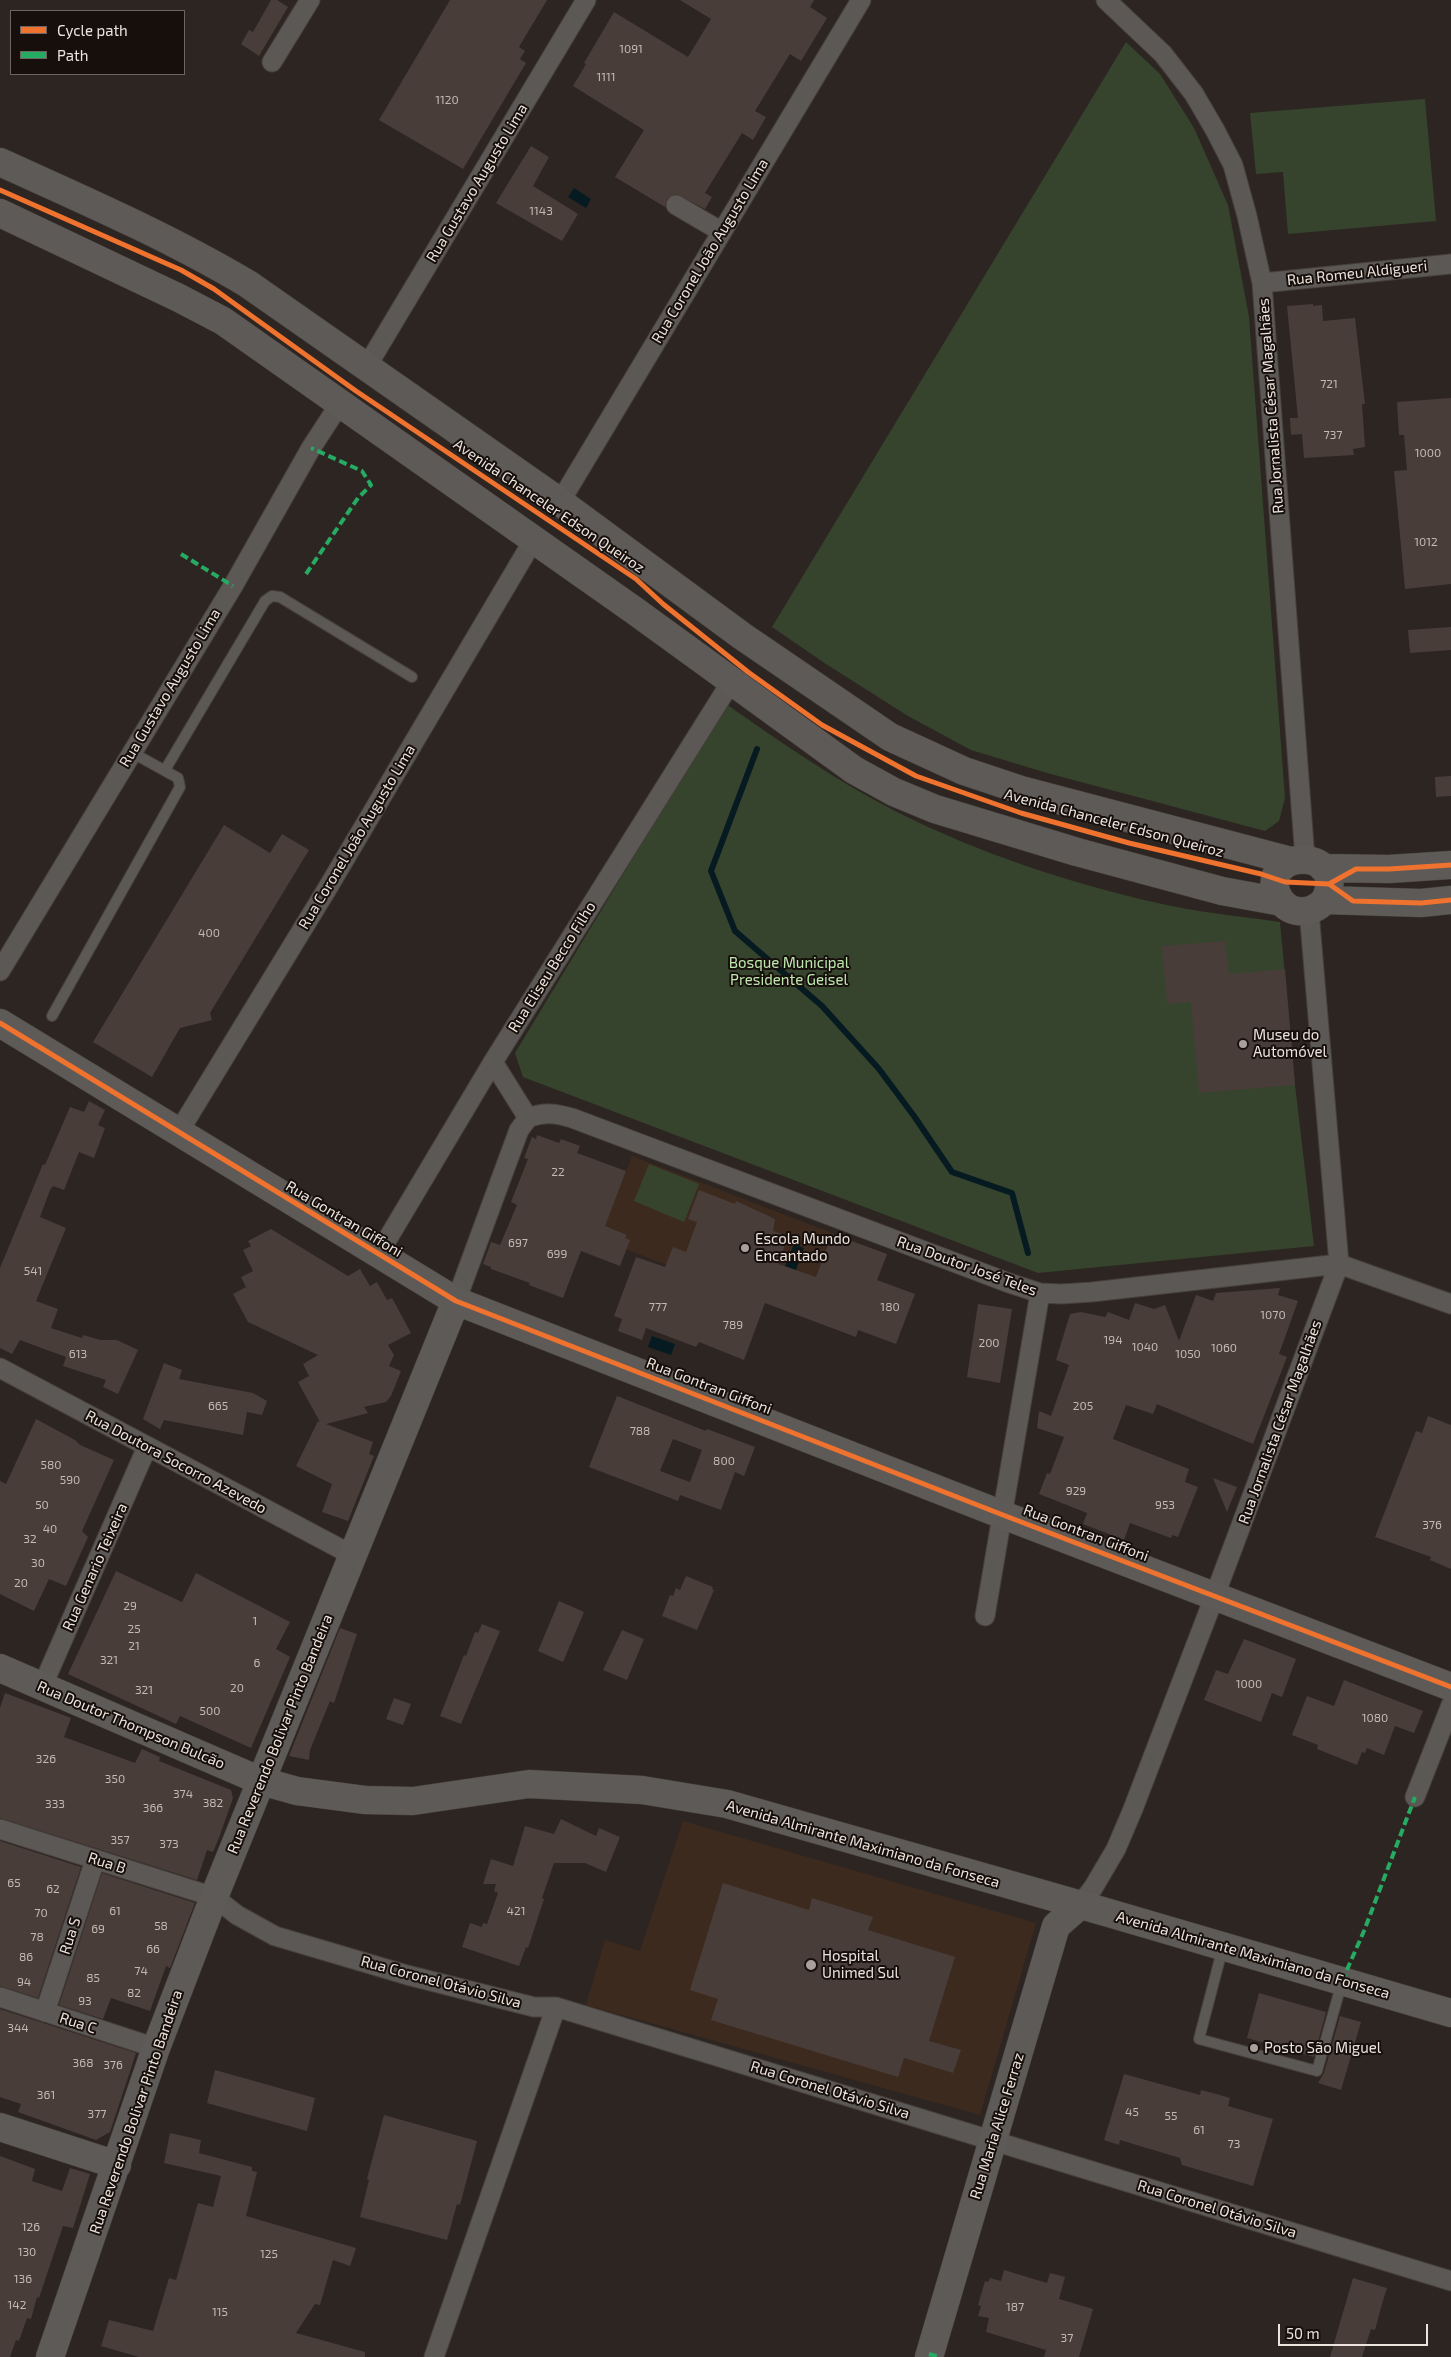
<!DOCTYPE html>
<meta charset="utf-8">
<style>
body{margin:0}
#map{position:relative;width:1451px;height:2357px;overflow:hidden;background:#2d2521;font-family:"Exo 2",sans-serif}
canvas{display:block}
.legend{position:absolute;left:10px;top:10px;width:175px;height:65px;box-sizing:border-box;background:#160f0b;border:1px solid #6c645f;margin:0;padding:6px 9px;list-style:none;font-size:15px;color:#ede3dd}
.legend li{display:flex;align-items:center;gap:10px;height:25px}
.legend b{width:25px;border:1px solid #6c645f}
.scale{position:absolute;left:1278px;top:2324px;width:150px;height:22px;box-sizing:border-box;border:2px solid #ede3dd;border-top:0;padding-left:6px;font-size:15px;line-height:18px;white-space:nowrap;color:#ede3dd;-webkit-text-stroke:4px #160f0b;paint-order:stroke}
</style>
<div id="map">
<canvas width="1451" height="2357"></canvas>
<ul class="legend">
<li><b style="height:6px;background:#ef722f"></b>Cycle path</li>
<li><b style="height:6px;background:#26ab63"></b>Path</li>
</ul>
<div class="scale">50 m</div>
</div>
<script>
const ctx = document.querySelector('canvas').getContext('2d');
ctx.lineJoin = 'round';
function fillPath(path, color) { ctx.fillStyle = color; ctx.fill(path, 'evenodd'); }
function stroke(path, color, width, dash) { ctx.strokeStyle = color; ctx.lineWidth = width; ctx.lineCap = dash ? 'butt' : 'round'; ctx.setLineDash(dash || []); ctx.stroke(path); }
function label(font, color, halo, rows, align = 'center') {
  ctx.font = font + ' "Exo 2",sans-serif'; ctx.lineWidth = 4; ctx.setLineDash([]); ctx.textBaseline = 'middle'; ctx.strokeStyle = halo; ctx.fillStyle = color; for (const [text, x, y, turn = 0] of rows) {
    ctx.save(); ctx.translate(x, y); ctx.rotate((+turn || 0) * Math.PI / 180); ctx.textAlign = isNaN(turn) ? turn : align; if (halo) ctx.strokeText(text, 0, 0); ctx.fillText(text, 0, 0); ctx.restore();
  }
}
fillPath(new Path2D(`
 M632,1156L887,1254L856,1337L599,1239Z
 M683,1821L1036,1923L980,2115L586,2005L605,1940L640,1951Z`), '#3d2a1f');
fillPath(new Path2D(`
 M1126,42L1160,74L1194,128L1228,205L1249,317L1285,798L1279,821L1265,831L1047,773L971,750L908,716L826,664L772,627Z
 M1425,99L1436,221L1288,234L1283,172L1256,174L1250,113Z
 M726,704C782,743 838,782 899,813C979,853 1066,882 1153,902C1195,912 1238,916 1280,922L1295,1085L1314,1246L1038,1273L523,1077L515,1053Z
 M649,1164L699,1184L684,1222L634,1201Z`), '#36442e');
fillPath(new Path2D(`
 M574,188L591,199L586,208L568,197Z
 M794,1244L804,1248L796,1270L785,1266Z
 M652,1336L675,1344L671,1355L648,1347Z`), '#061b21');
stroke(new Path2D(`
 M757,749L711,871L735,931L822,1006L879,1069L914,1116L952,1172L1012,1193L1028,1253`), '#061b21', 6);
fillPath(new Path2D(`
 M271,0H277L288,7L259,56L241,44L249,30L253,32Z
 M450,0H547L519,47L525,51L520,59L526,63L463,169L379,120Z
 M680,0H814L810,7L827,18L801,61L790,54L755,111L766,117L753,140L742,133L705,193L712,197L705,209L676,194L667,199L665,207L615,177L644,130L573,86L586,64L584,63L614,12L688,57L711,19Z
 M531,146L549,157L533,186L578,214L562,241L496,203Z
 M1313,304V306L1322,305L1323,321L1355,318L1365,404H1362L1365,447L1353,449L1354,455L1304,458L1302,434L1291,435L1290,418H1298L1287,306Z
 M1451,398V584L1405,589L1394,471L1407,470L1404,435H1399L1397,402Z
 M1451,627V650L1410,653L1408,630Z
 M1451,776V796L1436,797L1435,777Z
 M224,825L270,853L282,834L309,850L210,1013L212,1020L180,1028L152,1077L93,1042Z
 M1225,941L1229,974L1285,969L1295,1085L1199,1093L1191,1002L1167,1004L1162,946Z
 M89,1101L105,1110L98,1125L105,1128L94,1158L79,1152L64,1190L53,1186L50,1190L40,1217L66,1228L36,1301L58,1309L51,1328L82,1338L83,1335L101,1340H117L138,1350L118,1394L103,1387L106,1380L63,1366L66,1357L20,1340L12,1354L0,1348V1268L43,1164L45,1165L70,1107L84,1112Z
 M537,1135L559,1143L561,1139L580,1146L577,1153L626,1171L605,1226L627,1235L625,1238L630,1240L620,1266L581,1251L563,1298L529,1285L530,1283L491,1269V1267L483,1264L491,1242L500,1245L517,1205L511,1202L528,1159L524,1158L532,1137L536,1139Z
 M699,1190L735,1204L736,1201L775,1219L773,1231L788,1236L778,1264L816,1277L832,1234L887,1254L877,1280L915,1294L896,1344L858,1330L856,1337L765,1303L744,1360L699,1342L696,1347L646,1328L642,1340L618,1331L622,1319L614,1316L636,1257L665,1267L673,1247L686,1252L697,1222L688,1219Z
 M271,1229L348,1276L360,1269L370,1286L377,1282L387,1300L392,1298L411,1333L388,1345L394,1355L389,1366L401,1371L391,1396L386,1402L364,1407L368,1413L326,1424L373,1442L369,1454L374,1456L348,1521L322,1512L332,1484L296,1466L318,1421L320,1422L298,1382L309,1376L303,1364L318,1355L248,1322L233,1294L246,1287L241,1277L253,1271L243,1250L251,1246L248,1241Z
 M1280,1288L1278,1295L1298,1301L1279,1354L1287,1357L1253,1444L1157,1404L1153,1414L1126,1405L1113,1439L1189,1469L1185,1482L1198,1487L1178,1537L1172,1535L1171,1538L1130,1523L1124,1540L1083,1524L1087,1513L1039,1494L1047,1473L1050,1474L1064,1437L1037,1428L1039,1411L1051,1416L1069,1365L1056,1360L1070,1314L1081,1312L1105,1317L1108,1312L1129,1320L1135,1303L1154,1309L1165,1305L1179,1341L1196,1295L1213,1301L1216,1293Z
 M978,1304L1012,1309L1000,1383L967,1377Z
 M164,1363L182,1370L179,1379L253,1393L267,1401L262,1415L247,1412L243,1435L164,1420L160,1429L143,1419Z
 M617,1396L706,1431L707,1429L755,1447L744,1476L735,1472L721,1510L680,1495L678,1501L589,1467ZM673,1439L702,1450L690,1482L660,1471Z
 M1428,1416L1451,1425V1569L1430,1560L1431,1557L1375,1537L1416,1431L1422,1433Z
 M36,1419L75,1440L80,1445L114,1460L82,1531L88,1537L66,1586L49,1579L34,1611L0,1594V1481L6,1484Z
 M1213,1478L1237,1487L1227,1512Z
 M116,1571L182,1602L196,1573L290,1622L276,1649L290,1657L251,1748L180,1716L176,1724L68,1674Z
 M686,1576L713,1587L712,1589L714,1590L697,1630L662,1616L670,1595L673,1596L676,1588L680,1590Z
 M559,1601L584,1612L563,1662L538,1651Z
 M482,1624L500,1631L461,1724L440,1716L464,1655L466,1656L475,1632L478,1633Z
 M340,1628L357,1634L334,1703L330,1701L310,1750L309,1760L289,1756Z
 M622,1630L644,1639L627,1680L603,1670Z
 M1244,1639L1296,1659L1282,1697L1272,1693L1261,1722L1204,1700L1216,1670L1228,1674Z
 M1344,1680L1423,1711L1414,1733L1395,1726L1384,1755L1367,1748L1365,1753L1362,1752L1357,1765L1317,1749L1318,1745L1292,1735L1307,1696L1334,1706Z
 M5,1693L71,1718L64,1737L135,1763L142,1749L160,1757L159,1761L231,1790L233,1798L220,1835L213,1852L207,1850L197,1880L0,1818V1708Z
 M394,1698L411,1704L403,1725L386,1719Z
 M561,1819L596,1836L599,1828L620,1837L606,1872L585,1863H554L542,1898L544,1899L528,1948L526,1947L519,1966L462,1947L470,1923L482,1927L483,1923L487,1924L498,1893L494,1891L496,1884H483L491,1859L513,1866L525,1826L554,1834Z
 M0,1841L81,1867L38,1998L0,1986Z
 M102,1873L195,1903L170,1968L166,1966L150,2011L111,1998L103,2019L59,2005Z
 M723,1883L809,1910L812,1898L873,1917L868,1930L955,1957L929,2041L961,2050L953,2073L904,2058L898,2077L711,2020L718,1999L690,1990Z
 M1259,1993L1326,2012L1314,2057L1247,2038Z
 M0,2009L136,2053L110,2132L96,2140L18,2112L21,2104L0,2097Z
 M1340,2016L1361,2022L1341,2090L1318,2083L1324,2073Z
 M215,2070L315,2098L307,2131L207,2103Z
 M1124,2074L1200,2095L1201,2090L1220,2095L1230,2098L1228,2106L1273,2119L1253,2186L1182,2165L1180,2158L1120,2140L1119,2145L1104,2140Z
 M384,2115L477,2141L460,2205L457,2204L447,2240L360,2217L369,2180L367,2179Z
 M170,2133L201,2140L199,2153L252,2167V2171L257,2172L246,2216L356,2248L350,2266L333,2260L320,2305L315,2304L296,2333L365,2352V2357H139L101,2346L109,2320L153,2331L169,2278L176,2280L198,2203L213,2207L221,2176L164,2163Z
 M0,2156L35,2169L32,2181L62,2191L70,2168L90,2174L73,2228L63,2226L39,2298L37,2297L31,2319L27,2318L19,2341L16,2340L10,2357H0Z
 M1004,2270L1047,2283L1050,2273L1065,2277L1059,2299L1093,2309L1079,2357H1044L1046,2350L986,2332L989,2318L978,2316L981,2306L978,2305L985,2281L988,2282L990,2278L1001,2281Z
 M1353,2278L1387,2288L1382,2304L1375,2330L1371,2329L1362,2357H1330Z`), '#493d3a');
const lane = new Path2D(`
 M165,770L265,601L272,596L280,597L412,677
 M52,1016L180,787L178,778L131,752
 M1223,1947L1199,2039L1317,2071L1342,1982`);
const street = new Path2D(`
 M1106,0L1163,54L1194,94L1215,130L1233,165L1247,216L1262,283L1305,859
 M272,62L310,0
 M676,205L722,232
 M1262,283L1451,264
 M367,366L586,0
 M560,502L861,0
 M0,971L233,586L311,448L339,405
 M493,1062L528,1118
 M528,1118C544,1112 555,1113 572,1118L1009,1283L1040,1293L1061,1294L1092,1292L1339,1264L1451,1304
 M178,1133L327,889L534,539
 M378,1255L493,1062L731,682
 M456,1301L519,1130L528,1118
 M0,1368L352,1555
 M985,1616L1040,1293
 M42,1687L147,1447
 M1415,1797L1451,1705
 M0,1829L214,1897L237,1915L275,1936L407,1975L534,2007H556L1451,2281
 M1080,1905L1093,1888L1116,1849L1133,1809L1215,1595L1339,1264L1309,911
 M0,1997L156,2048
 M45,2012L95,1860
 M434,2357L556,2007`);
const secondary = new Path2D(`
 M0,162C84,200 169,237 248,284L560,502L742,636L890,737L964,771L1021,790L1291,861
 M0,213L179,298L223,321L635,611L854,770L894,792L935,809L1077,852L1222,891L1282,902
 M1323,868L1389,869L1451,865
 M1325,900C1350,846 1259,849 1277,894C1286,916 1311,916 1325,900L1421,903L1451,900
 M0,1023L456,1301L1003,1515L1451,1687
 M0,1668L261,1781L297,1791L365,1800L413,1801L529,1784L642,1790L727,1804L1109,1913L1451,2013
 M0,2127L117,2165
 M50,2357L156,2048L214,1897L456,1301
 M929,2357L1056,1926L1080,1905`);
stroke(lane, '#47403c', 12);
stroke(street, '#47403c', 21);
stroke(secondary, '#47403c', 29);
stroke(lane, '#5b5856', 10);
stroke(street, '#5b5856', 19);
stroke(secondary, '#5d5a57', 28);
stroke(new Path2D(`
 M181,554L233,586
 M306,574L358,498L371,485L362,471L311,448
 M1342,1981L1364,1931L1415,1797
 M929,2354L940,2357`), '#26ab63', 4, [8, 4]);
stroke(new Path2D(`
 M0,190L181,270L214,289L356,391L636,579L663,604L748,672L822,725L916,776L1021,813L1129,843L1261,874L1285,882L1329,884L1356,869H1389L1451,865
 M1329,884L1353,901L1421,903L1451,900
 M0,1023L456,1301L1003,1515L1451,1687`), '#ef722f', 5);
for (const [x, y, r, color] of [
 [1243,1044,5,"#aaa09b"],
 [745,1248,5,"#aaa09b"],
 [811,1965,6,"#aaa09b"],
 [1254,2048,5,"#aaa09b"]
]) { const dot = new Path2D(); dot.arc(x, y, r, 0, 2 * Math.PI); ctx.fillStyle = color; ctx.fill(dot); stroke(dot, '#160f0b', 2); }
label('12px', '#c4bab4', null, [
 ["1091",631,49],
 ["1111",606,77],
 ["1120",447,100],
 ["1143",541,211],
 ["721",1329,384],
 ["737",1333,435],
 ["1000",1428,453],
 ["1012",1426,542],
 ["400",209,933],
 ["22",558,1172],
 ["697",518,1243],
 ["699",557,1254],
 ["541",33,1271],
 ["777",658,1307],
 ["180",890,1307],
 ["1070",1273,1315],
 ["789",733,1325],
 ["194",1113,1340],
 ["200",989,1343],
 ["1040",1145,1347],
 ["1060",1224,1348],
 ["613",78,1354],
 ["1050",1188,1354],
 ["665",218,1406],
 ["205",1083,1406],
 ["788",640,1431],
 ["800",724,1461],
 ["580",51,1465],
 ["590",70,1480],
 ["929",1076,1491],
 ["50",42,1505],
 ["953",1165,1505],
 ["376",1432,1525],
 ["40",50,1529],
 ["32",30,1539],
 ["30",38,1563],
 ["20",21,1583],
 ["29",130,1606],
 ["1",255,1621],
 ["25",134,1629],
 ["21",134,1646],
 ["321",109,1660],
 ["6",257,1663],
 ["1000",1249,1684],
 ["20",237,1688],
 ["321",144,1690],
 ["500",210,1711],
 ["1080",1375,1718],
 ["326",46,1759],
 ["350",115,1779],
 ["374",183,1794],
 ["382",213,1803],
 ["333",55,1804],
 ["366",153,1808],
 ["357",120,1840],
 ["373",169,1844],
 ["65",14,1883],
 ["62",53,1889],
 ["61",115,1911],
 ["421",516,1911],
 ["70",41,1913],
 ["58",161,1926],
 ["69",98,1929],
 ["78",37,1937],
 ["66",153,1949],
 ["86",26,1957],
 ["74",141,1971],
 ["85",93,1978],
 ["94",24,1982],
 ["82",134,1993],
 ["93",85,2001],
 ["344",18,2028],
 ["368",83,2063],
 ["376",113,2065],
 ["361",46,2095],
 ["45",1132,2112],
 ["377",97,2114],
 ["55",1171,2116],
 ["61",1199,2130],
 ["73",1234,2144],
 ["126",31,2227],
 ["130",27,2252],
 ["125",269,2254],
 ["136",23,2279],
 ["142",17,2305],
 ["187",1015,2307],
 ["115",220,2312],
 ["37",1067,2338]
]);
label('15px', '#ede3dd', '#160f0b', [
 ["Rua Gustavo Augusto Lima",477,183,-59],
 ["Rua Coronel João Augusto Lima",710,251,-59],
 ["Rua Romeu Aldigueri",1357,273,-6],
 ["Rua Jornalista César Magalhães",1271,406,-94],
 ["Avenida Chanceler Edson Queiroz",549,506,34],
 ["Rua Gustavo Augusto Lima",170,688,-59],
 ["Avenida Chanceler Edson Queiroz",1114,823,15],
 ["Rua Coronel João Augusto Lima",357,837,-59],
 ["Rua Eliseu Becco Filho",552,967,-58],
 ["Rua Gontran Giffoni",344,1219,31],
 ["Rua Doutor José Teles",967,1266,20],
 ["Rua Gontran Giffoni",709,1386,21],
 ["Rua Jornalista César Magalhães",1280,1422,-70],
 ["Rua Doutora Socorro Azevedo",176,1462,28],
 ["Rua Gontran Giffoni",1086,1533,21],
 ["Rua Genario Teixeira",95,1567,-66],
 ["Rua Doutor Thompson Bulcão",131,1725,23],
 ["Rua Reverendo Bolivar Pinto Bandeira",280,1734,-68],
 ["Avenida Almirante Maximiano da Fonseca",863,1844,16],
 ["Rua B",107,1863,18],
 ["Rua S",70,1936,-72],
 ["Avenida Almirante Maximiano da Fonseca",1253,1955,16],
 ["Rua Coronel Otávio Silva",441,1982,15],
 ["Rua C",78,2023,18],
 ["Rua Coronel Otávio Silva",830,2090,17],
 ["Rua Reverendo Bolivar Pinto Bandeira",136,2112,-71],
 ["Rua Maria Alice Ferraz",997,2126,-73],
 ["Rua Coronel Otávio Silva",1217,2209,17]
]);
label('15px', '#bfe8af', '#160f0b', [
 ["Bosque Municipal",789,963],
 ["Presidente Geisel",789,980]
]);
label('15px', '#ede3dd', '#160f0b', [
 ["Museu do",1253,1035],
 ["Automóvel",1253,1052],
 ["Escola Mundo",755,1239],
 ["Encantado",755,1256],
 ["Hospital",822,1956],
 ["Unimed Sul",822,1973],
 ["Posto São Miguel",1264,2048]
], 'left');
</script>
